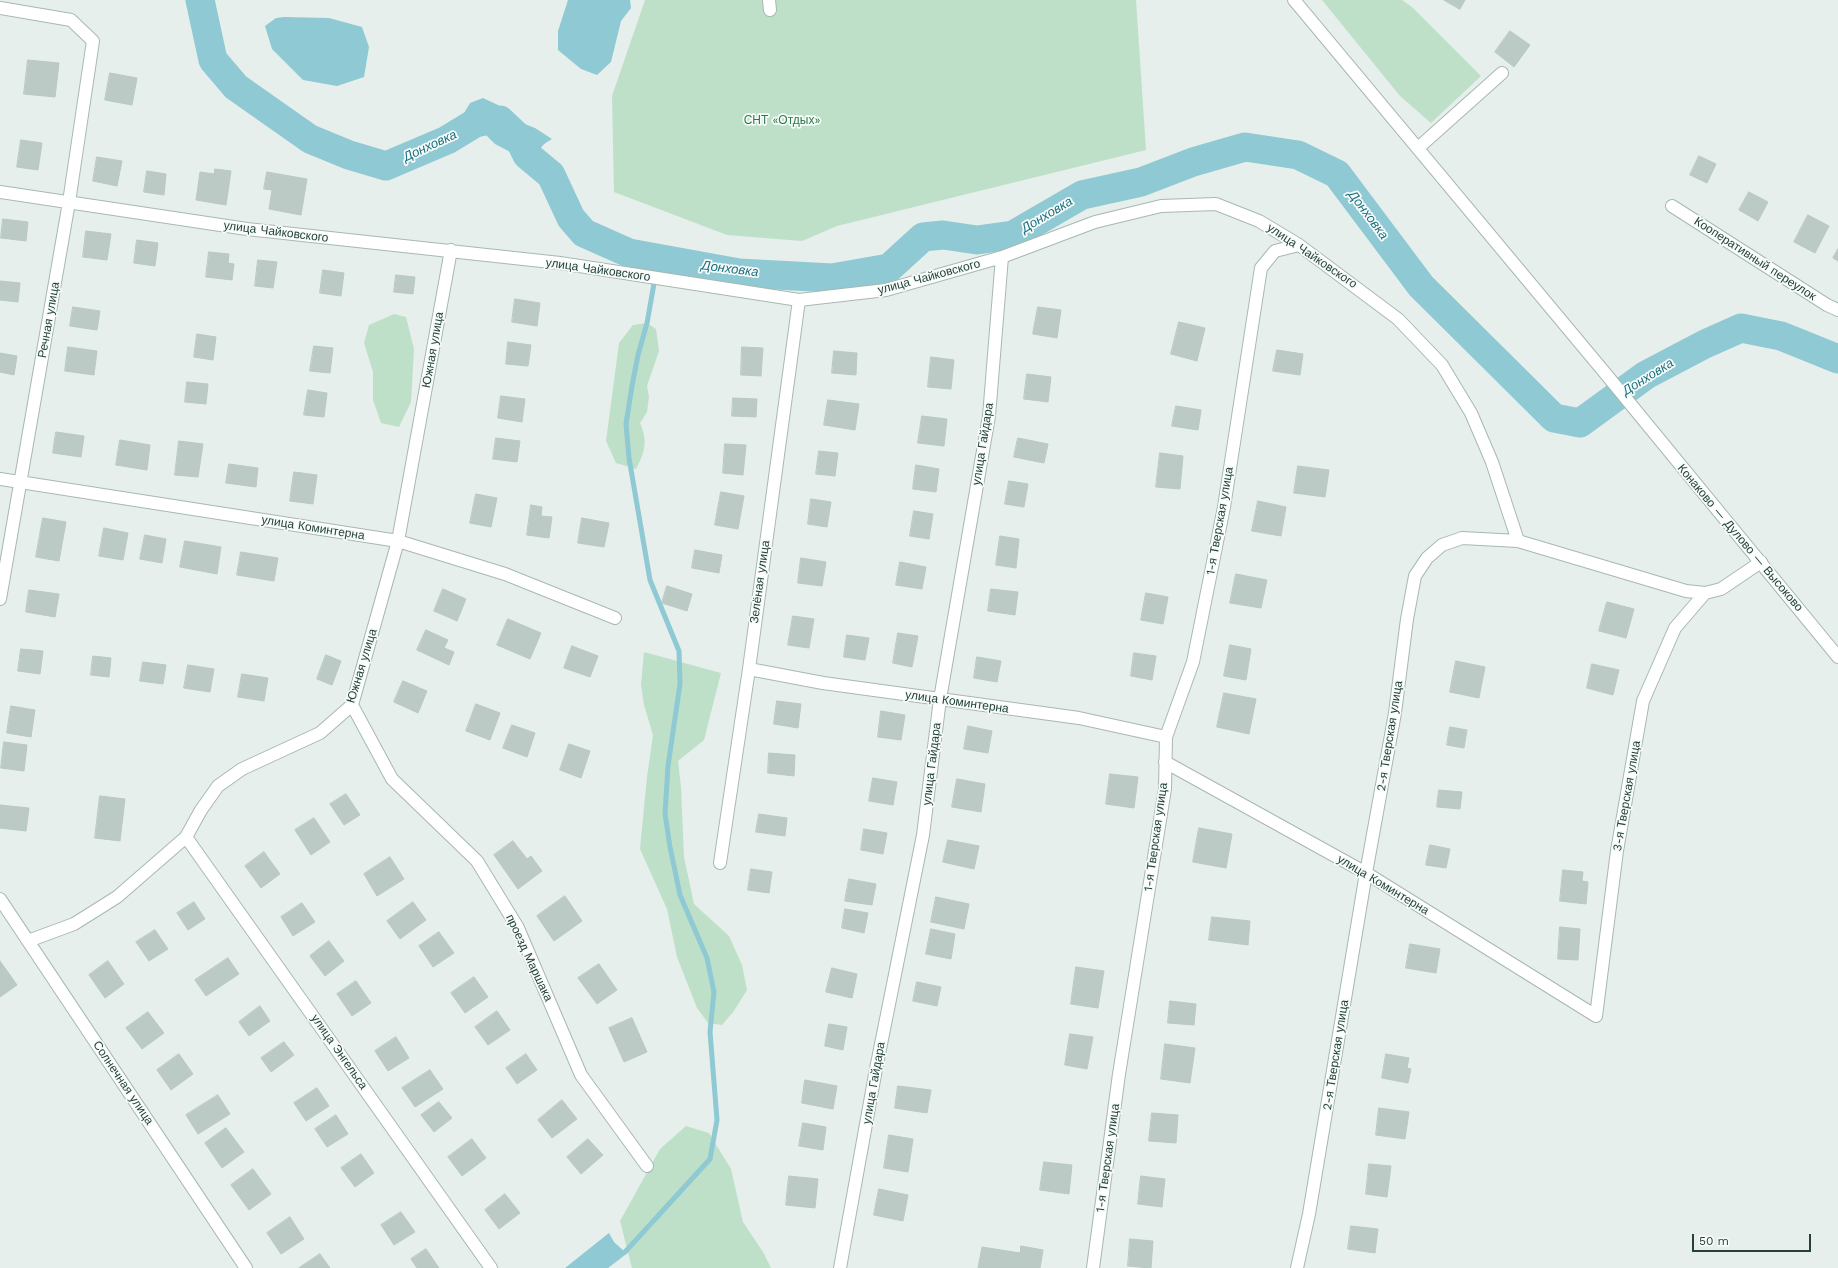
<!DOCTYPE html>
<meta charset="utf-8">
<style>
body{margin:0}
#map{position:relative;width:1838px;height:1268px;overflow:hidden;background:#e6efeb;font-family:"Work Sans",sans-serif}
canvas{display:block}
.scale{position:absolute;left:1692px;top:1234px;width:119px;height:18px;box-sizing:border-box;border:2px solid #24423a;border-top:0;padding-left:5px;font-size:12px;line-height:14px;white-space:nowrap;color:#24423a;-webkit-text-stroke:3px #f7fbf9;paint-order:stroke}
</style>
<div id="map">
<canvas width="1838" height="1268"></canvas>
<div class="scale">50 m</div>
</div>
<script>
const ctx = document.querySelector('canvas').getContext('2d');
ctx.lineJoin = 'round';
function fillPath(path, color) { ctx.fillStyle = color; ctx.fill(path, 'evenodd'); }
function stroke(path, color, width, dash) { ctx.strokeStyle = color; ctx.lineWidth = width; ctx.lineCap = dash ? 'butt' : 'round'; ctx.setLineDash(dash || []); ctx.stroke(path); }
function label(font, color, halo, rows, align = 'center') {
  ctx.font = font + ' "Work Sans",sans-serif'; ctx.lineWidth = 3.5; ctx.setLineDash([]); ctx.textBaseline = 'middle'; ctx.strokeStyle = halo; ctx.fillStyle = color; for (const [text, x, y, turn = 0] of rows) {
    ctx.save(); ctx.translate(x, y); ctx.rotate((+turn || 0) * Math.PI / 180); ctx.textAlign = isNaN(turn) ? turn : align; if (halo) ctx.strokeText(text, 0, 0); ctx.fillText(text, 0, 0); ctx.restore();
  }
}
fillPath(new Path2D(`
 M645,0H1136L1146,150L837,226L802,241L727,235L614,192L612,96Z
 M1322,0H1402L1412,7L1481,76L1431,123L1400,96Z
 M394,314L406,317L414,349L411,402L399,427L381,423L373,400V372L364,343L369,325Z
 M647,323L656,329L659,351L647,386L649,397L647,412L640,423C648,441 645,452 636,469L616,463L606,441L619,343L633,325Z
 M644,652L721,673L704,740L678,761L681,787L684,857L694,904L729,936L742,965L747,990L734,1011L722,1025L708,1023L697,1008L677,957L667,909L640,849L647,777L653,735L644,705L641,685Z
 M686,1126L709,1133L731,1169L743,1222L763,1252L771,1268H632L620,1221L660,1149Z`), '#bfe0c8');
fillPath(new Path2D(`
 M568,0H630L631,8L621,21L611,62L597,75L581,69L558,50V31Z
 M284,17L329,18L362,27L369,47L364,77L337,86L303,80L272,49L265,26L276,18Z
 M483,98L498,105L517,121L535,128L552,139C538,147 539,150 539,165L530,166L514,154L495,144L486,135L477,133L461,135L457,134L460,120L470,103Z
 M609,1233L614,1242L625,1252V1255L608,1268H565Z`), '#8ec9d4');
stroke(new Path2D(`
 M625,1252L710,1159L717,1120L710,1032L714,992L707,958L680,895L670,847L665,814L668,766L680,684L679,651L650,580L629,458L626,424L632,386L638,355L647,323L655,278L652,266L629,253`), '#8ec9d4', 5);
stroke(new Path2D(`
 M200,0L213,60L236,87L310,139L349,155L386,166L447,140L475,123L488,120H500L518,137L527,155L551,175L571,218L584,233L629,253L739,273L832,278L889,268L923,237L943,235L977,240L1013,235L1082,195L1141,182L1193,162L1245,147L1298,155L1337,174L1421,286L1554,418L1580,423L1646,375L1705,344L1741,328L1781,336L1838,359`), '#8ec9d4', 29);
const building = new Path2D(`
 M1444,0H1465L1460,9Z
 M1510,31L1530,45L1514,67L1495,52Z
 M28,60L59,63L55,97L24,94Z
 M110,73L137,78L132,105L105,100Z
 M21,140L42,143L38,170L17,167Z
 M1699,156L1716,164L1707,183L1690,175Z
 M97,157L122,161L117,186L93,181Z
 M215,169L231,171L226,205L196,200L200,172L214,174Z
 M147,171L166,174L164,195L144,192Z
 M267,172L307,179L301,215L269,209L272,190L264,189Z
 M1749,192L1768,202L1758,221L1739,210Z
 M1808,215L1829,226L1815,253L1794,242Z
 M3,219L28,222L26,241L1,238Z
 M86,231L111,234L107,260L83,257Z
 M137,240L158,243L155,266L134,263Z
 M1838,249V261L1833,258Z
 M209,252L229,254L228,263L234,264L232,280L206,277Z
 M258,260L277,262L273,288L255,286Z
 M323,270L344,273L341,296L320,293Z
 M396,275L415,277L413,294L394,292Z
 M0,281L20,283L18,302L0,300Z
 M515,299L540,303L537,326L512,322Z
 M73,307L100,311L97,330L70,326Z
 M1038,307L1061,310L1057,338L1033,334Z
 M1179,322L1205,328L1197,361L1171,354Z
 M197,334L216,337L213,360L194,357Z
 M508,342L531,345L528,366L506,364Z
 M314,346L333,348L330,373L310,371Z
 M68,347L97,351L94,375L65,371Z
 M742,347L763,348L761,376L741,375Z
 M1277,350L1303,354L1300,375L1273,371Z
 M834,351L857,353L856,375L832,373Z
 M0,353L17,356L14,375L0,372Z
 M931,357L954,360L951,389L928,387Z
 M1027,374L1051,377L1048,402L1024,399Z
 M187,382L208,384L206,404L185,402Z
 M308,390L327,393L324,417L304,415Z
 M501,396L525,399L522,422L498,418Z
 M733,398L757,399L756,417L732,416Z
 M828,400L859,404L855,430L824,425Z
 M1176,406L1201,410L1198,430L1172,426Z
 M922,416L947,419L944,446L918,443Z
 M56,432L84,436L81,457L53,453Z
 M496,438L520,441L517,462L493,459Z
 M1018,438L1048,444L1044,463L1014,457Z
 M120,440L150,445L147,470L116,465Z
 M179,441L203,444L198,477L175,475Z
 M725,444L746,445L743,475L723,473Z
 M819,451L838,453L835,476L816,474Z
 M1160,453L1183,456L1180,489L1156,487Z
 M229,464L258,468L256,487L226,483Z
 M916,465L939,469L936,492L913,489Z
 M1298,466L1329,470L1325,497L1294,493Z
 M294,472L317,475L313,504L290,501Z
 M1009,481L1028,484L1024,507L1005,504Z
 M721,492L744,496L738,529L715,525Z
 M476,494L497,498L491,527L470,523Z
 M811,499L831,502L827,527L808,524Z
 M1258,501L1286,507L1281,536L1252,531Z
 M531,505L542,507L541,516L552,517L549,538L527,535Z
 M914,511L933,514L929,539L910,536Z
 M43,518L66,522L59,561L36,557Z
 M582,518L609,523L604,547L578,543Z
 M104,528L128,533L123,560L99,556Z
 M145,535L166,539L162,563L140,559Z
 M1000,536L1019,539L1016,568L996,565Z
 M185,541L221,547L217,574L180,567Z
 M695,550L722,555L719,573L692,568Z
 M241,552L278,558L274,581L237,575Z
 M801,558L826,562L822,586L798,583Z
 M900,562L926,567L922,589L896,585Z
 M1236,574L1267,580L1261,608L1230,603Z
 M667,586L692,594L687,611L662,603Z
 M443,589L466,599L457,621L434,611Z
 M991,589L1018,592L1015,615L988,611Z
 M29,590L59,594L55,617L26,612Z
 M1146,593L1168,597L1163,624L1141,620Z
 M1607,602L1634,609L1626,638L1599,631Z
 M793,616L814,619L809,648L788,645Z
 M508,619L541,633L530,659L497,645Z
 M426,630L448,640L444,648L454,652L449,665L417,650Z
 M898,633L918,636L912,667L893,663Z
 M847,635L869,638L865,660L844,657Z
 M1230,645L1251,649L1246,680L1224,676Z
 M572,646L598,656L590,677L564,668Z
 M21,649L43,651L40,674L18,671Z
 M1134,653L1156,656L1152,680L1131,676Z
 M326,655L341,661L332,685L317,679Z
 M93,656L111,658L109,677L91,675Z
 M977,657L1001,661L997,682L974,678Z
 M1456,661L1485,667L1479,698L1450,692Z
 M143,662L166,665L163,684L140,681Z
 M1592,664L1619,670L1613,695L1587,688Z
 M188,665L214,669L210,692L184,688Z
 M242,674L268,678L264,701L238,697Z
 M403,681L427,691L418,713L394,702Z
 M1224,693L1256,699L1249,734L1217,727Z
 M777,701L801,704L798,728L774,724Z
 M476,704L500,713L490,740L466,731Z
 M11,706L35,710L31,737L7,733Z
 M881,711L905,715L901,740L878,737Z
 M512,725L535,733L527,757L503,748Z
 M968,726L992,731L988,753L964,749Z
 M1450,727L1467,730L1464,748L1447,745Z
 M4,742L27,745L24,771L1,768Z
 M569,744L590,751L581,778L560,770Z
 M769,753L795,755L794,776L768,773Z
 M1110,774L1138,777L1134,808L1106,804Z
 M873,778L897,782L893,805L869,801Z
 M957,779L985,784L981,812L952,807Z
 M1439,790L1462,792L1460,809L1437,807Z
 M346,794L360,815L344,825L330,804Z
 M100,796L125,799L120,841L95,838Z
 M0,805L29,808L26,831L0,828Z
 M759,814L787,818L785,836L756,832Z
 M314,818L330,842L311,855L295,830Z
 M1199,828L1232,834L1226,868L1193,862Z
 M864,829L887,833L883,854L861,850Z
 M948,840L979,846L974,869L943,862Z
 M513,841L527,859L531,856L542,871L518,889L494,855Z
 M1430,845L1450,849L1446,868L1426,865Z
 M264,852L280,874L261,888L245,866Z
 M390,857L404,879L377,896L364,874Z
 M751,869L772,872L769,893L748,890Z
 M1563,870L1583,872L1582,881L1588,882L1586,904L1560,901Z
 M849,879L876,884L872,905L845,901Z
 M565,896L582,921L554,941L537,916Z
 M936,897L969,904L964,929L931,922Z
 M194,902L205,919L188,930L177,913Z
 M413,902L426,920L400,939L387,921Z
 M302,903L315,922L293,936L281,917Z
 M845,909L868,913L864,933L842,928Z
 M1212,917L1250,921L1248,945L1209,940Z
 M1560,927L1580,929L1578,960L1558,959Z
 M931,929L955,934L951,959L926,954Z
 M155,930L168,949L149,961L136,942Z
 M439,932L454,953L433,967L419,946Z
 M329,941L344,961L325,976L310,956Z
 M1410,944L1440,949L1436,973L1406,968Z
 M228,958L239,974L206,996L195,980Z
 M0,961L17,985L0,997Z
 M108,961L124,984L105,998L89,975Z
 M599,964L617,990L597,1004L578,978Z
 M1076,967L1104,971L1098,1008L1071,1004Z
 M832,968L857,974L852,998L826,992Z
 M474,977L488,997L465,1013L451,993Z
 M356,981L371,1003L352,1016L337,994Z
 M917,982L941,987L937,1006L913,1001Z
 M1170,1001L1196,1004L1194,1025L1168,1023Z
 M260,1006L270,1021L249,1036L239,1022Z
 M497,1011L510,1030L488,1045L475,1027Z
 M148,1012L164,1033L142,1049L126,1028Z
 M632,1018L647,1052L624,1062L609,1028Z
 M829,1024L847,1027L843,1050L825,1046Z
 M1070,1034L1093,1037L1087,1069L1065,1065Z
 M396,1037L409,1058L388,1071L375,1051Z
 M284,1042L294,1055L271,1072L261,1058Z
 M1165,1044L1195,1048L1190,1083L1161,1079Z
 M179,1054L193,1074L171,1090L157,1070Z
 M526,1054L537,1070L517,1084L506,1068Z
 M1386,1054L1409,1058L1407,1068L1411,1069L1408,1083L1382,1078Z
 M430,1070L443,1089L415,1107L402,1088Z
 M805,1080L837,1086L833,1109L802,1103Z
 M898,1086L931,1090L927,1113L895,1108Z
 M317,1088L329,1106L306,1121L294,1103Z
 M218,1095L230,1114L198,1134L186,1115Z
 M562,1100L577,1119L552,1138L538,1120Z
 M439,1102L452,1118L434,1132L421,1115Z
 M1379,1108L1409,1112L1405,1139L1376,1135Z
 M1152,1113L1178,1115L1176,1143L1149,1141Z
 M336,1115L348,1134L327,1147L315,1129Z
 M803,1123L826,1127L823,1150L799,1146Z
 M226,1128L244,1152L222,1168L205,1143Z
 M889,1135L913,1139L908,1172L884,1168Z
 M472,1139L486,1158L462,1176L448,1157Z
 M588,1139L603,1155L581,1174L567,1157Z
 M361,1154L374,1173L355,1187L341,1168Z
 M1044,1162L1072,1165L1069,1194L1040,1190Z
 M1369,1164L1391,1166L1387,1197L1366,1194Z
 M253,1169L271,1194L249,1210L231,1185Z
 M789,1176L818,1179L815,1208L786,1205Z
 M1141,1176L1165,1179L1162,1207L1138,1204Z
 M879,1189L908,1195L903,1221L874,1215Z
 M505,1194L520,1213L499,1229L485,1210Z
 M401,1212L415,1232L394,1245L381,1225Z
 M290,1217L304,1239L281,1254L267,1233Z
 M1351,1226L1378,1229L1375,1253L1348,1249Z
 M1130,1239L1153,1241L1151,1268L1128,1266Z
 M1021,1246L1043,1250L1040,1268H978L982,1247L1020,1253Z
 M426,1249L439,1268H417L411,1259Z
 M320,1254L330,1268H299Z`);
fillPath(building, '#bbcac4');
stroke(building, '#b8c9c2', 1);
const minor = new Path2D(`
 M769,0L770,10
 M0,8L71,20L93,41L69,202L0,599
 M0,192L247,229L560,263L799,300L886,290L1002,257L1095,222L1161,206L1216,204L1259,221L1299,245L1398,319L1442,365L1471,413L1492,462L1518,541
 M1672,206L1827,305L1838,310
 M0,479L398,541L505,574L615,618
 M749,669L823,683L1079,718L1166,737
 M352,705L392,779L477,861L518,928L581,1075L647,1166
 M1165,762L1366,873L1596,1016L1617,851L1643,701L1675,628L1705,593
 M186,837L491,1268
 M720,863L749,669L799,300
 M0,899L246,1268
 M28,941L74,924L117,897L186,837L201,810L218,786L242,769L320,733L352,705L398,541L451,250
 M840,1268L876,1069L923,835L940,699L989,416L1002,257
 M1093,1268L1119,1074L1165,789L1166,737L1193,662L1224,507L1261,268L1275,251L1299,245
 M1297,1268L1309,1214L1366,873L1395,713L1407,619L1415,576L1427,558L1442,545L1462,538L1518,541L1686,591L1705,593L1721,589L1761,562`);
const tertiary = new Path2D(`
 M1294,0L1605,373L1838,657
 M1418,148L1502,73`);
stroke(minor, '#a8b8b2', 14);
stroke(tertiary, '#a8b8b2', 14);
stroke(minor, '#fff', 12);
stroke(tertiary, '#fff', 12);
label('12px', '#2d7a4b', '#f7fbf9', [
 ["СНТ «Отдых»",782,120]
]);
label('12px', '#24423a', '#f7fbf9', [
 ["улица Чайковского",276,232,7],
 ["улица Чайковского",1312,256,34],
 ["Кооперативный переулок",1755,259,33],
 ["улица Чайковского",598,270,8],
 ["улица Чайковского",929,277,-15],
 ["Речная улица",49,320,-80],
 ["Южная улица",433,350,-80],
 ["улица Гайдара",983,444,-81],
 ["1-я Тверская улица",1220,521,-80],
 ["улица Коминтерна",313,528,9],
 ["Конаково — Дулово — Высоково",1740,538,50],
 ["Зелёная улица",760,582,-82],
 ["Южная улица",362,666,-73],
 ["улица Коминтерна",957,702,8],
 ["2-я Тверская улица",1390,736,-81],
 ["улица Гайдара",932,764,-83],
 ["3-я Тверская улица",1627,796,-80],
 ["1-я Тверская улица",1156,837,-82],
 ["улица Коминтерна",1383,885,31],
 ["проезд Маршака",529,958,65],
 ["улица Энгельса",339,1052,55],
 ["2-я Тверская улица",1336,1055,-81],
 ["Солнечная улица",123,1083,56],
 ["улица Гайдара",874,1083,-80],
 ["1-я Тверская улица",1108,1158,-82]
]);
label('italic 13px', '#1c6f80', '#f7fbf9', [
 ["Донховка",430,146,-25],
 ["Донховка",1047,215,-31],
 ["Донховка",1368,215,53],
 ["Донховка",730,269,7],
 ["Донховка",1648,377,-32]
]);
</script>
